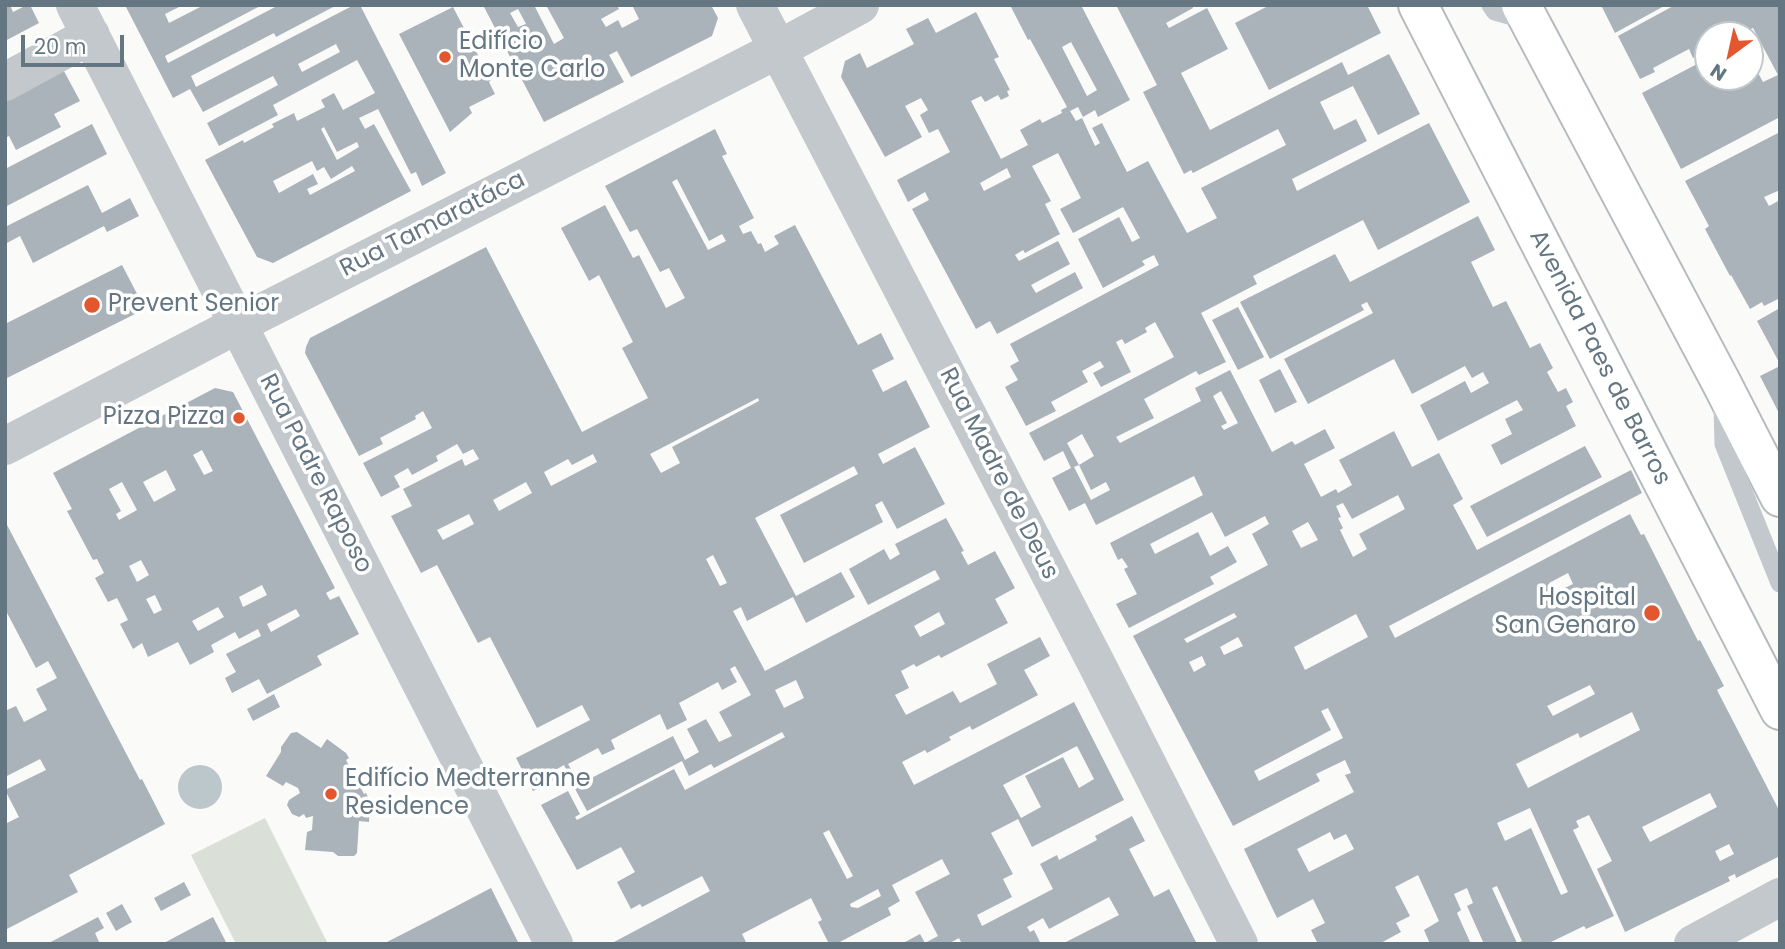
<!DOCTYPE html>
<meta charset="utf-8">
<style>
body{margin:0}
#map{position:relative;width:1785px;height:949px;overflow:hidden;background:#fafaf8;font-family:Poppins,sans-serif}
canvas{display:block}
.frame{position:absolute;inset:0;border:7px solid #657683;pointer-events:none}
.north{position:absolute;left:1694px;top:21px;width:70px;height:70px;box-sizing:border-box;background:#fff;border:2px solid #c1c8cd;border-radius:50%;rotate:213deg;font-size:19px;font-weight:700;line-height:28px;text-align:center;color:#657683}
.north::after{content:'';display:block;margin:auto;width:24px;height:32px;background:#e4572e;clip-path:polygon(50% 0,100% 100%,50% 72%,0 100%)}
.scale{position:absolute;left:21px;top:35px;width:103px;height:32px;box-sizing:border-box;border:4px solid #657683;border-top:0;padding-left:9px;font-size:21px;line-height:24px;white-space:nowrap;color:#657683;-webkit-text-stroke:5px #fff;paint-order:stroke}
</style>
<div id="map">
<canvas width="1785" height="949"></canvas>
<div class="frame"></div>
<div class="north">N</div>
<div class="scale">20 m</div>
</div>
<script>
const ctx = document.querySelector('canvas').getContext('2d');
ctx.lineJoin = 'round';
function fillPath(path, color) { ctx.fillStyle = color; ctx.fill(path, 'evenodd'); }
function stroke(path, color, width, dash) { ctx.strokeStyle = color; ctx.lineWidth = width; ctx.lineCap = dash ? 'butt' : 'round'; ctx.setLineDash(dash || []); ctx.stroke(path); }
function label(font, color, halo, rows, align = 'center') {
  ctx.font = font + ' Poppins,sans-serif'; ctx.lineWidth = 7; ctx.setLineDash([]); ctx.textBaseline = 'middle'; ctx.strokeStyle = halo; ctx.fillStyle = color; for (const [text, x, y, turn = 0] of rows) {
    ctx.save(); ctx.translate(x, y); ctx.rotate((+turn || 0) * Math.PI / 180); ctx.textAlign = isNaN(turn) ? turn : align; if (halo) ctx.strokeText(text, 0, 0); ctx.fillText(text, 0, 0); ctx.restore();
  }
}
fillPath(new Path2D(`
 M265,818L328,944H236L191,855Z`), '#dadfd7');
fillPath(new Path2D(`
 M178 787a22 22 0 1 1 44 0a22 22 0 1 1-44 0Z`), '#bbc7cb');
fillPath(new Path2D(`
 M5,5H10L13,12L27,5H30L39,23L5,41Z
 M130,5H183L165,14L169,23L204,5H262L165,56L168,63L279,5H337L276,37L274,33L191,76L196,87L354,5H360L446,173L422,186L416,172L411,174L378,109L359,118L365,129L374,124L411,191L273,263L257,257L205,160L243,140L244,143L274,127L272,124L294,113L297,121L325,107L321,100L334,93L343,110L375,93L357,60L273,105L278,115L219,146L207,123L278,85L273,76L203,112L190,89L173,98L126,7ZM336,44L340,52L302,72L298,64ZM324,127L337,152L357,142L359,147L337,160L321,129ZM312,161L317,171L324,167L331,179L352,166L355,171L310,195L307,189L318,184L313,174L279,193L273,181Z
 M483,5H534L554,44L564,38L546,5H617L619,9L601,19L606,27L618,20L622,28L639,19L632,5H711L718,18L712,36L631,77L617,51L609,55L624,82L544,122ZM518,9L526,24L518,27L510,13Z
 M1010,5H1081L1130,100L1098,117L1095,110L1083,117L1078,107L1070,111L1076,121L1082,118L1095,146L1100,143L1092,128L1102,123L1127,172L1148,161L1187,233L1217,218L1201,188L1286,145L1278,129L1193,173L1191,170L1184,174L1143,92L1157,85L1116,5H1192L1193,8L1166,23L1169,28L1207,8L1228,49L1181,73L1210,130L1342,62L1348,75L1389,54L1420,114L1378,135L1353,86L1320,102L1334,130L1356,119L1367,141L1292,179L1297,191L1429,123L1470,202L1378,250L1363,220L1253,276L1257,284L1201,313L1226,362L1199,375L1196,371L1144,399L1154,418L1116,437L1120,443L1201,401L1195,388L1230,370L1272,452L1292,441L1295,445L1325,429L1335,448L1304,464L1321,497L1336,489L1338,493L1352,485L1339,460L1394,431L1412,467L1439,453L1463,499L1453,505L1477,550L1631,470L1642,493L1389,626L1395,638L1630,514L1641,535L1644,534L1698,641L1700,640L1724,686L1717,690L1780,812V856L1736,878L1735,874L1728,877L1730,881L1625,932L1597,869L1612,861L1589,815L1576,821L1579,827L1573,830L1614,916L1586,929L1584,926L1551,942L1552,944H1484L1467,906L1473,903L1467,888L1454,894L1461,910L1457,913L1470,942L1465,944H1430L1424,930L1439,921L1418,875L1395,887L1410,916L1396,923L1401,932L1379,944H1318L1311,930L1325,923L1313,899L1277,918L1244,849L1354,792L1345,775L1351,773L1345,760L1316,774L1320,781L1233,826L1133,636L1268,565L1252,534L1269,524L1265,516L1225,537L1212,512L1150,544L1155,554L1198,532L1210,556L1228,546L1237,562L1210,577L1214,584L1129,628L1116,604L1137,594L1124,569L1128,567L1122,558L1118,560L1110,543L1203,495L1194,476L1096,525L1085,503L1069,511L1052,478L1071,468L1063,451L1044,461L1029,433L1174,357L1155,322L1145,328L1147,332L1125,344L1122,339L1116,342L1131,372L1101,387L1093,373L1104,367L1100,361L1082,371L1088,382L1051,402L1056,411L1026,426L1005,387L1018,380L1010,366L1019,361L1010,344L1159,265L1154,255L1142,261L1145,265L1103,288L1078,239L1119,217L1132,242L1140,238L1123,207L1073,233L1060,209L1081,198L1058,153L1032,166L1051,201L1045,204L1060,234L1025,253L1023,250L1015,255L1019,261L1058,241L1070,264L1031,285L1036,293L1075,272L1083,288L997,334L990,321L976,329L912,209L929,200L925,192L908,202L897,180L950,152L938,129L929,133L920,115L928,110L921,98L905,106L922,137L885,157L841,77L845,61L860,53L867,68L914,44L906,29L928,18L936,33L976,12L999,57L994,59L1010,90L1007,91L1009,96L1001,100L998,95L985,102L981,96L971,101L1001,159L1028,145L1020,130L1040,119L1042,123L1062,113L1061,110L1067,107L1030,39L1028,40ZM1071,42L1097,90L1087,96L1062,47ZM1007,168L1011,177L984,191L980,183ZM1221,391L1238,423L1224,430L1221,426L1227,423L1213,396ZM1082,434L1094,456L1079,465L1091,490L1106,482L1110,490L1091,500L1074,467L1079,465L1067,443ZM1398,495L1405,509L1359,534L1367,549L1353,557L1340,530L1343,528L1338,518L1341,517L1336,506L1343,503L1352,519ZM1308,522L1318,540L1301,548L1292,531ZM1568,573L1573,584L1554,593L1549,583ZM1234,613L1237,617L1187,643L1184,639ZM1356,614L1368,637L1305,670L1294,647ZM1238,637L1243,646L1224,655L1220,647ZM1202,656L1206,665L1194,672L1189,662ZM1590,685L1595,694L1553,716L1547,706ZM1328,708L1343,738L1259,781L1254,771L1331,730L1321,711ZM1632,712L1640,730L1528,788L1516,764L1578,733L1580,738ZM1710,793L1717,807L1650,842L1642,827ZM1530,808L1568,892L1561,895L1531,828L1505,841L1497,823ZM1330,832L1334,840L1346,834L1354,849L1309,872L1297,849ZM1729,844L1734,854L1720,861L1715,851ZM1497,886L1522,941L1517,943L1492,888Z
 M1270,5H1367L1381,33L1269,90L1235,23Z
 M1601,5H1666L1615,33Z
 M1675,5H1780V117L1681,169L1642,93L1697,64L1702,75L1708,72V77H1750V58L1763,82L1778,75L1753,28L1738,35H1708V51L1693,58L1689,49L1653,68L1655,72L1640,79L1618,36Z
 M453,7L491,80L489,82L495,94L469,107L472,113L450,132L399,34Z
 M57,58L80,101L54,114L61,127L16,150L9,136L5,138V85Z
 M92,124L107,154L5,207V169Z
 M715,129L727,154L722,156L754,218L739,226L743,234L751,231L758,244L761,243L765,252L779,244L774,236L795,225L858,345L881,333L894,359L872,370L883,392L906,380L930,427L878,454L883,464L915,447L945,504L897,529L882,501L875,505L883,522L804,563L780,515L858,474L854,466L755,518L796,596L841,572L855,597L806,623L793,597L747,621L741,607L733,611L765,671L940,579L935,570L868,605L849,569L884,549L890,560L900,554L895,544L946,518L964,551L961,552L968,565L995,551L1015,588L995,599L1008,623L941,658L939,655L916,667L914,664L901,671L909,688L895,695L906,715L953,691L960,703L997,684L987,664L1040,637L1050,656L1024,670L1038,695L972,730L970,726L949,737L951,740L927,753L925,750L902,762L914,785L1074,702L1124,800L1032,847L1018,819L991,833L1013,874L1003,879L1012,897L977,915L982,926L1053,889L1040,864L1057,855L1059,860L1097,840L1095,836L1132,816L1145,841L1129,849L1154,897L1169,889L1197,944H1062L1119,915L1109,897L1049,929L1043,918L1027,927L1030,932L1034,930L1041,944H962L959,938L948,944H906L905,942L920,934L925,943L938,936L915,892L950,874L942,859L892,885L900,901L888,908L891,915L836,944H829L818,922L822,920L811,898L742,934L747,944H615L614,942L710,891L702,876L642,907L640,904L631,909L617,882L635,872L621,847L577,870L541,805L568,791L580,814L575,817L577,820L674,769L685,790L785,737L782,732L714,768L711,764L689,776L682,761L587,811L574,787L673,736L685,760L699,752L687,729L706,719L719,742L732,736L719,712L751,695L735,666L730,669L737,682L722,690L718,682L679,703L687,720L667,730L660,714L611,740L615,749L602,755L598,748L568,764L572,771L568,773L564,765L550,773L554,780L533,791L516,758L590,720L582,705L537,728L490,637L478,643L437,565L421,573L391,516L412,506L403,489L462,459L465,466L479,459L473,449L463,454L457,444L436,456L438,461L412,475L408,468L394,476L400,487L381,497L363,463L432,428L423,411L415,416L416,419L380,438L383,444L359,456L305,353L306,347L310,338L486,247L582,432L648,398L622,348L633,342L599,275L589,281L561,228L605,205L633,258L639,255L666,308L685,298L669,268L660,272L637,229L630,232L605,186ZM677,179L709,241L722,234L726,241L708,250L672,182ZM758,398L759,401L672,447L680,463L661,473L650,454ZM593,454L597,462L551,486L544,472L568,459L572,465ZM526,482L532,493L499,511L493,500ZM469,514L474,524L443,540L437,530ZM713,555L727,583L720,586L706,559ZM939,612L945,624L920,637L914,626ZM796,680L804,698L784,708L775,690ZM1077,746L1094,779L1079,788L1063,757L1025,776L1041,807L1021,818L1003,785ZM829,830L853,876L847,879L823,833ZM878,889L881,896L858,908L851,907L850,904Z
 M1780,132V190L1764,197L1769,206L1780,200V298L1764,306L1762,302L1750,309L1731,275L1730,276L1705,229L1709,226L1685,181Z
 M88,185L102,213L130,198L139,216L107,232L104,226L33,263L20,236L5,244V227Z
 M1478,216L1495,250L1471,262L1493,307L1506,301L1530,348L1540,343L1553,368L1547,372L1558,392L1566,388L1573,402L1566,406L1576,426L1501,465L1491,445L1512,434L1505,419L1523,410L1517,400L1438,441L1420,405L1465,381L1471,393L1489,383L1483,372L1472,378L1465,366L1412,394L1394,359L1308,404L1284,359L1373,313L1367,302L1361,305L1364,310L1270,359L1240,302L1335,254L1350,282Z
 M122,265L145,309L5,379V324Z
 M1238,307L1264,357L1238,370L1212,320Z
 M1780,308V364L1757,321Z
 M1780,366V415L1760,376Z
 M1280,369L1297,402L1275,413L1259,380Z
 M215,388L233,392L335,588L326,593L330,600L339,596L359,634L317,656L322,665L267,694L259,679L232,693L225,678L236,672L226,654L261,636L258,629L239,639L235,632L211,645L214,652L190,665L178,642L148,657L142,643L133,649L120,624L128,620L117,598L108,602L95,578L104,573L97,559L93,560L67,511L72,509L53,473ZM202,450L213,471L204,475L193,455ZM166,470L176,490L154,502L143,482ZM122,482L137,510L119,520L116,514L121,511L109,489ZM141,560L149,575L137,582L129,566ZM262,585L267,595L243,607L239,597ZM155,595L162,610L154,614L146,599ZM218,607L224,617L198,631L192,621ZM296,609L300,616L271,632L267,624Z
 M1585,446L1602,477L1487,537L1470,506Z
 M5,521L140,780L142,779L165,824L69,875L78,892L5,930V824L19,817L5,790L46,770L40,759L5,777V711L16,706L24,722L47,710L36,689L57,678L48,661L36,668L5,609Z
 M274,694L280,707L253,721L247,709Z
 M297,732L321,748L327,739L346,753L349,758L346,760L364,794L366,793L370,801L369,822L359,821L357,853L354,856H338L333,852L305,850L307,832L312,830L313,816L306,818L304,814L299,817L292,814L287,805L289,800L300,793L298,788L286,782L283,786L266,776L281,752V747L291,733Z
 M184,882L191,895L161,911L154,898Z
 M491,888L519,944H383L430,920Z
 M122,904L132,922L116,931L106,913Z
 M98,917L104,928L95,933L100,944H47Z
 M213,917L227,944H162Z`), '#aab3b9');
const primary = new Path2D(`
 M1418,5L1780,710
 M1521,5L1721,382L1780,497`);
stroke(primary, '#b5babe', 42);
stroke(new Path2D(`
 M1491,5L1495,11L1527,20
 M1723,406L1724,444L1780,583`), '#c3c8cc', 19);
stroke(new Path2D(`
 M75,5L554,944
 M755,5L1094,659L1239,944
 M5,82L91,35
 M5,446L239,324L777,50L860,5
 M1693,944L1780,897`), '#c3c8cc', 38);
stroke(primary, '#fff', 38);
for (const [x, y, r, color] of [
 [445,57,7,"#e4572e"],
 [92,305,9,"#e4572e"],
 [239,418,7,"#e4572e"],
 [1652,613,9,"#e4572e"],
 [331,794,7,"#e4572e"]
]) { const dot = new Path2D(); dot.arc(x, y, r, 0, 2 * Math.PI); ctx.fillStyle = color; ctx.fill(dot); stroke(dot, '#fff', 2.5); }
label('24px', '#657683', '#fff', [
 ["Edifício",459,43],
 ["Monte Carlo",459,71],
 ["Prevent Senior",108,305],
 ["Pizza Pizza",225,418,"right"],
 ["Hospital",1636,599,"right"],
 ["San Genaro",1636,627,"right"],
 ["Edifício Medterranne",345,780],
 ["Residence",345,808]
], 'left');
label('24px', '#657683', '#fff', [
 ["Rua Tamaratáca",433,225,-27],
 ["Avenida Paes de Barros",1599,358,63],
 ["Rua Padre Raposo",315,474,63],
 ["Rua Madre de Deus",998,474,63]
]);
</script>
